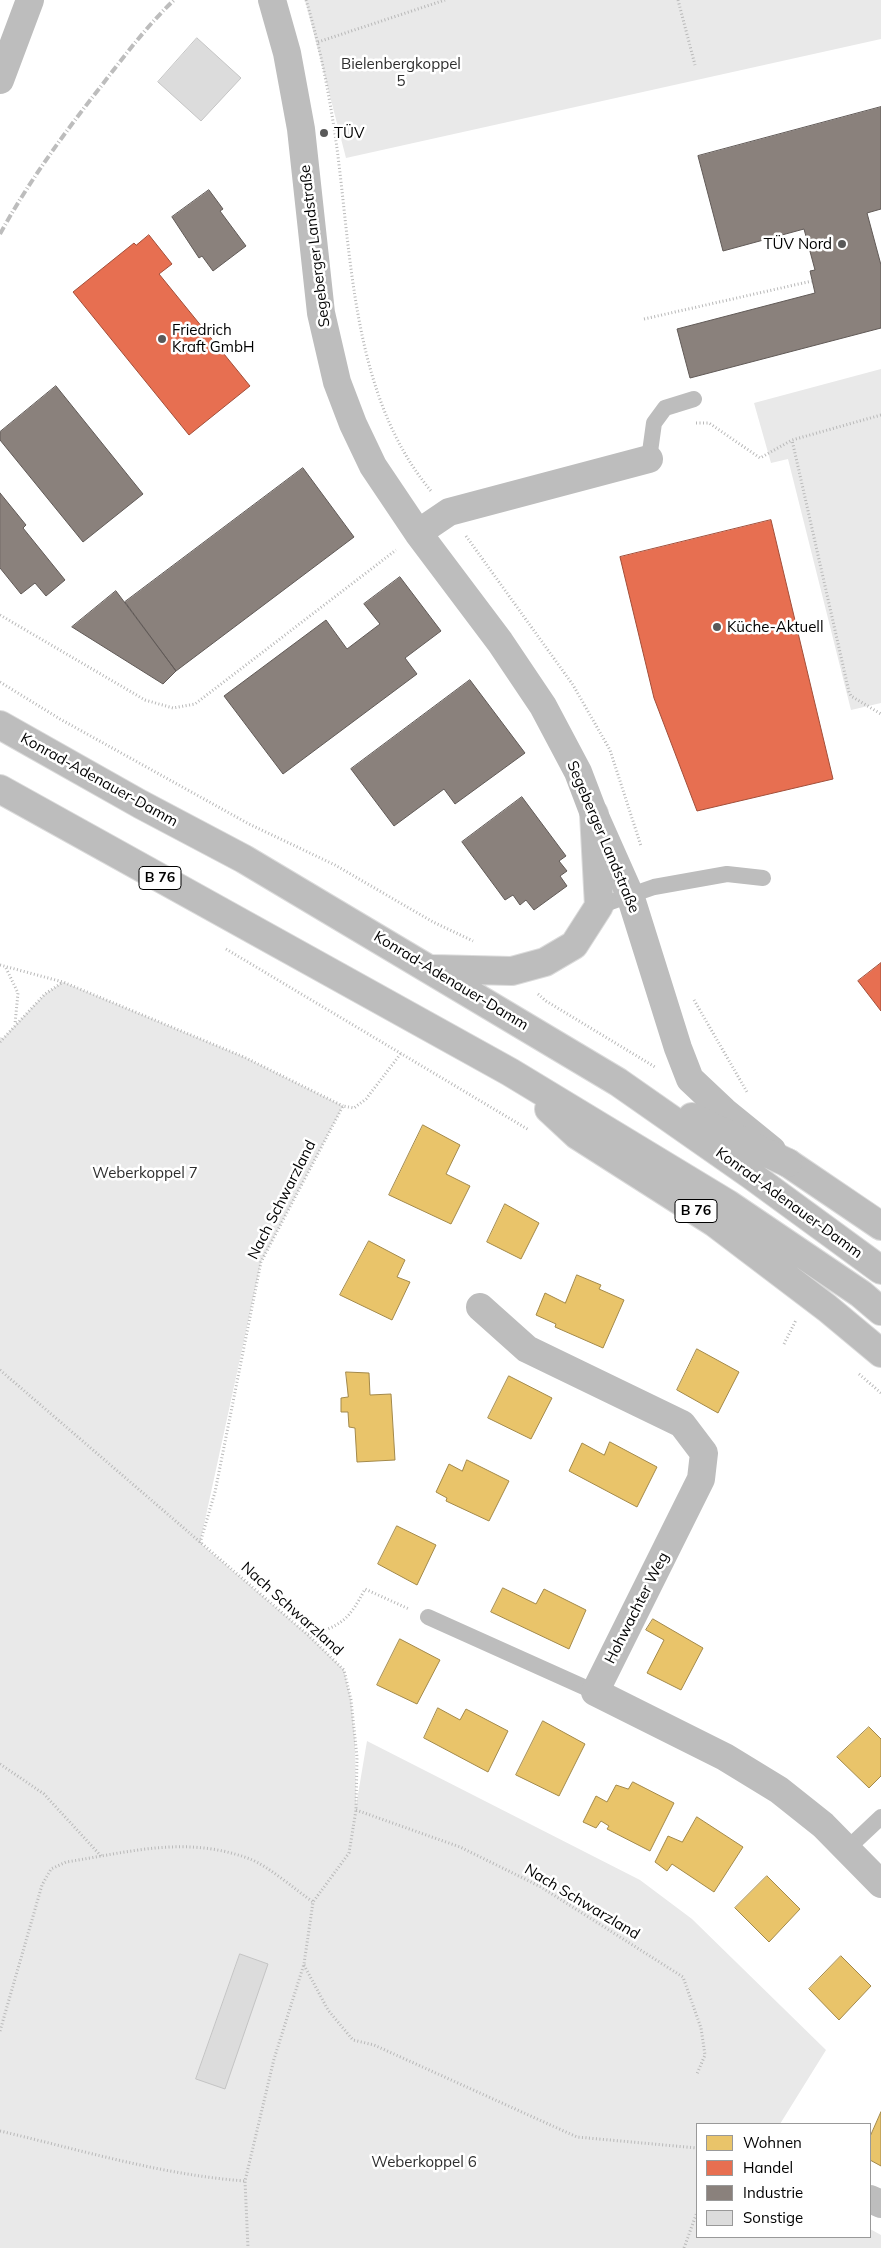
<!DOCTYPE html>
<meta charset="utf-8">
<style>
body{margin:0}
#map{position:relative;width:881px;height:2248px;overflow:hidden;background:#fff;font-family:Mulish,sans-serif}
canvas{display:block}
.legend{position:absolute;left:696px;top:2123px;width:175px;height:115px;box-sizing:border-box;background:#fff;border:1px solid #999;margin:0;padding:6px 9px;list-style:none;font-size:15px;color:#000}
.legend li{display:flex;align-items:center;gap:10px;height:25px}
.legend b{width:25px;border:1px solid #999}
</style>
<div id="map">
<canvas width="881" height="2248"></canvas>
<ul class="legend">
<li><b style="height:14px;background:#e9c46a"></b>Wohnen</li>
<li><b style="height:14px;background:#e76f51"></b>Handel</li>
<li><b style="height:14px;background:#8a817c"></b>Industrie</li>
<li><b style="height:14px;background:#dcdcdc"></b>Sonstige</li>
</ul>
</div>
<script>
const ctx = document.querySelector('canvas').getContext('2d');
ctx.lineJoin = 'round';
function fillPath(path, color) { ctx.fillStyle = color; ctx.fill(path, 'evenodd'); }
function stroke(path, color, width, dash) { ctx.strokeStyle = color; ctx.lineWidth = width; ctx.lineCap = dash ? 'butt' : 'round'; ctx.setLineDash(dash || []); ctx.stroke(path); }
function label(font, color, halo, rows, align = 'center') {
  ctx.font = font + ' Mulish,sans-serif'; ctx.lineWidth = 5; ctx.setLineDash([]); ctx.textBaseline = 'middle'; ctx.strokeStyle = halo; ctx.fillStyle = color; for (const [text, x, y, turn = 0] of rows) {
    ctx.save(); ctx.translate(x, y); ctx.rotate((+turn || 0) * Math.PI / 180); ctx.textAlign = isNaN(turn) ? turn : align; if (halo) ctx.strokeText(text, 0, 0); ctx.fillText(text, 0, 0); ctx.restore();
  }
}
fillPath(new Path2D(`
 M305,0H881V39L346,158Z
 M881,369V703L851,710L788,459L771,463L754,403Z
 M63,982L244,1057L343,1106L261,1262L200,1543L307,1634L344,1670L351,1700L355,1741L356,1806L367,1741L640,1880L692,1919L826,2050L780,2124H697V2237H870V2229L881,2235V2248H0V1037L3,1038L45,994Z`), '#e9e9e9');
const homes = new Path2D(`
 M423,1125L460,1145L446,1174L470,1186L451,1224L389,1195Z
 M505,1204L539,1223L521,1259L487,1242Z
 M369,1241L405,1260L397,1277L410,1282L392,1320L340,1295Z
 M577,1275L601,1285L599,1289L624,1300L603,1348L555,1327L556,1324L536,1315L545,1293L565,1303Z
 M697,1349L739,1372L718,1413L677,1390Z
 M346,1372L369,1373L370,1395L391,1394L395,1460L357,1462L355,1428L349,1427L348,1412H341V1398L348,1397Z
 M509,1376L552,1398L531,1439L488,1418Z
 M610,1442L657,1467L637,1507L569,1471L582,1443L604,1455Z
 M467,1460L509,1481L489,1521L446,1501L447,1498L436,1492L449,1464L462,1471Z
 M397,1526L436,1545L417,1585L378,1564Z
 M503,1588L536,1604L544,1589L586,1610L569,1649L491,1612Z
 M653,1619L703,1648L681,1690L647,1673L664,1640L646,1630Z
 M400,1639L440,1660L417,1704L377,1685Z
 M438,1708L460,1720L466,1709L508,1731L488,1772L424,1738Z
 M543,1721L585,1744L559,1796L516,1775Z
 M869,1727L881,1739V1776L869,1788L837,1757Z
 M633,1782L674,1803L650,1851L607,1829L609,1826L601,1821L596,1828L583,1822L596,1796L607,1802L616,1785L628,1789Z
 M697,1817L743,1847L714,1892L672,1864L667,1871L655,1862L668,1836L682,1842Z
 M767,1876L800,1909L769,1942L735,1908Z
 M841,1956L871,1986L839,2020L809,1989Z
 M881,2112V2166L870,2160V2137Z`);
fillPath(homes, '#e9c46a');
stroke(homes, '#a3894a', 1);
const shops = new Path2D(`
 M149,235L172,264L159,274L250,386L189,435L73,292L134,243L136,245Z
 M771,520L833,779L697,811L654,698L620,557Z
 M881,963V1011L858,981Z`);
fillPath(shops, '#e76f51');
stroke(shops, '#a24e39', 1);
const industry = new Path2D(`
 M881,107V209L867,213L881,265V328L690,378L677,329L815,293L810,271L815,270L804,229L723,251L698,156Z
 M209,190L223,209L220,211L246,246L213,271L202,256L199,258L172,217Z
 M56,386L143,494L83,542L0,440V432Z
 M303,468L354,537L176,671L125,602Z
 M0,493L26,525L23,528L65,580L46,596L35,583L21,594L0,568Z
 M400,577L441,631L405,658L417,674L283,774L224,696L326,620L347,649L380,624L364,604Z
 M116,591L176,671L163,684L72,627Z
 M470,680L525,753L455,804L444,789L394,826L351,769Z
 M522,797L566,856L559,861L567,871L560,876L567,886L534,910L526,900L520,905L513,895L505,900L462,842Z`);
fillPath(industry, '#8a817c');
stroke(industry, '#615a57', 1);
const building = new Path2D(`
 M197,38L241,78L201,121L158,82Z
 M240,1954L268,1964L225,2089L196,2079Z`);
fillPath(building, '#dcdcdc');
stroke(building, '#c4c4c4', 1);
const primary = new Path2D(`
 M788,1163L881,1226`);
const trunk = new Path2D(`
 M0,725L140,804L244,859L618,1082L751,1175L881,1270
 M0,789L510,1072L728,1204L861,1294L881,1311
 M432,969L512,971L545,962L574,945L599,906L594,814
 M549,1109L577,1135L715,1223L827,1308L881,1353
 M692,1117L788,1163`);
stroke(primary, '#dbdbdb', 30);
stroke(trunk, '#dbdbdb', 30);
stroke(new Path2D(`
 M306,0C320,46 329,93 336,141C352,258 352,396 431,491
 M678,0L695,65
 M318,42L445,0
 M644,319L812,281
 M881,415L792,440L849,692L851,696L881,714
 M696,423H709L760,458L792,440
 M466,536L573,685L610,750L641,846
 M0,615L145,700L173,708L195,704L396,550
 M0,682L60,719L249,824L335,865L433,922L473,941
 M226,949L529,1130
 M0,965L63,982L244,1057L343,1106
 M6,968L18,993L15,1024
 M538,994L546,1001L655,1067
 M694,1000L747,1092
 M0,1042L45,994L63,982
 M784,1344L796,1320
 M0,1370L307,1634L344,1670L351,1700L357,1757L356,1810L349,1853L313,1902L304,1964L274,2059L245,2181L248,2248
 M859,1374L881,1393
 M200,1543L215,1492L261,1262L343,1106L354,1108L366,1099L402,1052
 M308,1634C341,1628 350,1618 365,1589L409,1609
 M0,1764L44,1794L101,1856
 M356,1810L460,1847L541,1887L683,1977L701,2028L705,2055L697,2074
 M304,1965L328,2010L353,2040L374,2045L577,2137L697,2148
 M0,2031L42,1885L51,1869L66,1862C131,1852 186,1835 250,1859C268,1866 296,1890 313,1902
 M0,2131C81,2150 162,2175 245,2181
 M684,2248L697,2212`), '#b8b8b8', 3, [1, 2.5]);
stroke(new Path2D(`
 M649,459L654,423L665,408L694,399
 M599,906L654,887L727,874L763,878
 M428,1617L595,1692
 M847,1849L881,1817`), '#bdbdbd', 16);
stroke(new Path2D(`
 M272,0L287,53L301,129L321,313L337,382L353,424L373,466L418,533L500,642L543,706L578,772L594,814L630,895L678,1048L690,1079L724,1111L772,1150
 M0,80L30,0
 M418,533L449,512L649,459
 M480,1307L527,1349L682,1424L704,1453L701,1479L595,1692L725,1757L779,1790L823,1825L881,1884
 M870,2199L881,2204`), '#bdbdbd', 28);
stroke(primary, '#bdbdbd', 28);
stroke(trunk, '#bdbdbd', 28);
stroke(new Path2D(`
 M0,234C29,181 65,132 102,85C125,55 147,26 174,0`), '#bdbdbd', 4, [8, 2.5, 1, 2.5]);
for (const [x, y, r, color] of [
 [324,133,5,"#595959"],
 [842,244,5,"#595959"],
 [162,339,5,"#595959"],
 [717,627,5,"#595959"]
]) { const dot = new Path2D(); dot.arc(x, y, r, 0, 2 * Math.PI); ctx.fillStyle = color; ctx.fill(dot); stroke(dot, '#fff', 2); }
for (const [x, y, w] of [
 [160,878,42],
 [696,1211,42]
]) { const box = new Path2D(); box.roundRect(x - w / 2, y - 11.5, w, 23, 4); ctx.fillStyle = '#fff'; ctx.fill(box); stroke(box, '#000', 1); }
label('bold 14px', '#000', null, [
 ["B 76",160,878],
 ["B 76",696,1211]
]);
label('15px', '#2e2e2e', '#fff', [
 ["Bielenbergkoppel",401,64],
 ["5",401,81],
 ["Weberkoppel 7",145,1173],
 ["Weberkoppel 6",424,2162]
]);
label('15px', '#000', '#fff', [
 ["TÜV",334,133],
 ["TÜV Nord",832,244,"right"],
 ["Friedrich",172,330],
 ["Kraft GmbH",172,347],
 ["Küche-Aktuell",727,627]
], 'left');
label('15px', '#000', '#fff', [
 ["Segeberger Landstraße",315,246,-97],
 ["Konrad-Adenauer-Damm",99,780,29],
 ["Segeberger Landstraße",603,837,67],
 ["Konrad-Adenauer-Damm",451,981,31],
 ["Nach Schwarzland",282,1200,-63],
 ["Konrad-Adenauer-Damm",789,1203,36],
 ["Hohwachter Weg",637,1608,-63],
 ["Nach Schwarzland",292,1609,42],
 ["Nach Schwarzland",582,1902,31]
]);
</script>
